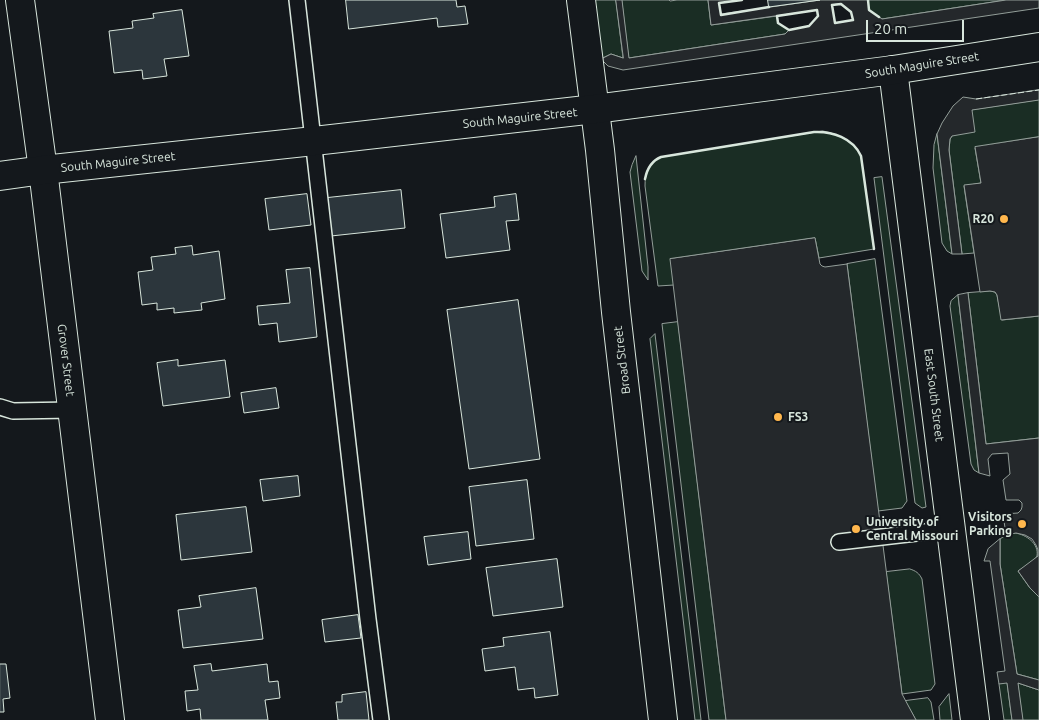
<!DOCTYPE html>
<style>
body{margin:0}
#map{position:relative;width:1039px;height:720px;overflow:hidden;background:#14181c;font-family:Ubuntu,sans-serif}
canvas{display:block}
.scale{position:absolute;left:866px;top:20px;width:98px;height:22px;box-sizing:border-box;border:2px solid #d8e6dc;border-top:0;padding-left:6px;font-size:15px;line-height:18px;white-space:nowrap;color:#d8e6dc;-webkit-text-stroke:4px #14181c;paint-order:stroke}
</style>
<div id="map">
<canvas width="1039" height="720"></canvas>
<div class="scale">20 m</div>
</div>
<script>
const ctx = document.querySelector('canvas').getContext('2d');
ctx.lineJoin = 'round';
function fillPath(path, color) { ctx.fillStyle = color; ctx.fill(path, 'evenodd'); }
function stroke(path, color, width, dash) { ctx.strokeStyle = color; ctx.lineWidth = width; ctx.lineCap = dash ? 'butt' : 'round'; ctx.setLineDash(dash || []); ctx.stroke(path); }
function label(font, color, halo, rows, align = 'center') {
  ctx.font = font + ' Ubuntu,sans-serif'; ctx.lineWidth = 4; ctx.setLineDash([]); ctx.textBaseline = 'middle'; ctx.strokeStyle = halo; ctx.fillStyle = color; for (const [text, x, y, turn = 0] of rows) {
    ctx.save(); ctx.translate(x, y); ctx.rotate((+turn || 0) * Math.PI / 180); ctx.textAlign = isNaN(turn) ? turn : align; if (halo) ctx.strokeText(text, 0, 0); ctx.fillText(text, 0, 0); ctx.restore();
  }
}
const green = new Path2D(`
 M589,0H616L623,58L611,54L601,59Z
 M622,0H669L670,1L677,0H708L711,25L777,16L778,23L789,30L785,34L629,58Z
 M868,0H1006L882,19L869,10Z
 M1039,100V137L975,148L981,183L964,186L974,253L962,254L949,150L950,139L952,136L972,110Z
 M823,131C838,134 854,141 861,156L874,249L819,258L815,238L671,259L674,285L658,286L645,186C645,174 648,162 661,157Z
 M937,134L952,254L947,251L942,243L933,168L934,145Z
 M636,156L648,267V280L642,271L630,172L632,165Z
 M882,177L926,507L922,508L915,503L874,178Z
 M875,259L907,501L902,508L878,511L847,264Z
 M990,291L995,292L997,295L1002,320L1039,316V438L986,444L968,293Z
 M958,295L979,473L974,470L971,464L950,306L951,301Z
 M678,322L726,720H709L662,324Z
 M655,334L701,720H695L650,339Z
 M1016,533C1026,535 1039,543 1037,556C1034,562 1024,567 1018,571L1030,588L1039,597V680L1017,674L1000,564V539L1006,535Z
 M910,569C916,571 919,573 922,579L935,684L931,690L902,694L886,572Z
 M1007,682L1012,720H1004L999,684Z
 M1018,683L1039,690V720H1023Z
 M949,694L952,720H940L939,707Z
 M928,698L931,702L934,720H916L905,701Z`);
fillPath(green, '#1a2d24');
stroke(green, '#939e99', 1);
const parking = new Path2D(`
 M616,0H622L629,58L785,34L789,30L809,26L818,16L817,10L711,25L708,0H742L719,3L721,14L820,0H868L869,10L882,19L1006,0H1039V8L623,70L608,66L601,59L611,54L623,58ZM841,4L851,12L853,20L835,23L832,5Z
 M1039,90V100L972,110L975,132L952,136L950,139L949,150L962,254H952L937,134L942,123L953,106L963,97L976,99Z
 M1039,137V316L1001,320L997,295L995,292L990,291L980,292L964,185L981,183L975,147Z
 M815,238L820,264L822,266L825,267L847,264L902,694L916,720H726L670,259Z
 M968,293L986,444L1039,438V597L1030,588L1018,571L1038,556V550L1036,545L1032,539L1025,535L1016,533L1006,535L1003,514L1018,513L1021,510L1022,507V503L1019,500H1006L1003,480L1010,474L1008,453L992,454L988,459L990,476L979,473L958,295Z
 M1000,539V564L1017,674L1039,680V690L1018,683L1023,720H1012L1007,683L999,684L997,672L1005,671L990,561H984L988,549Z`);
fillPath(parking, '#24282b');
stroke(parking, '#939e99', 1);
const building = new Path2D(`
 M346,0H456L457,7L465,6L468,24L438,27L437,18L349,29Z
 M768,0H820L769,7Z
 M182,10L189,56L164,59L167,76L143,79L142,70L114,73L109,31L133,28L132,21L154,18L153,14Z
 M401,190L405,228L331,236L327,198Z
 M307,194L311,225L269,230L265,199Z
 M516,194L519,220L506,221L510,250L446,258L440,214L495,207L494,197Z
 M192,246L193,255L219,251L225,299L201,303L202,310L174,313V308L157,310V303L142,305L138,272L153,270L151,257L176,254L175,248Z
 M310,268L317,337L279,342L277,323L259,325L257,306L290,303L286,270Z
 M518,300L540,459L469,469L447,310Z
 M178,360V366L225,360L230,397L163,406L157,363Z
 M276,388L279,408L244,413L241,393Z
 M298,476L300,496L263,501L260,480Z
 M527,480L534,539L476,546L469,487Z
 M246,507L252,552L181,560L176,515Z
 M468,532L471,559L428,565L424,537Z
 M557,559L563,607L493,616L486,568Z
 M256,588L263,639L183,648L178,610L201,607L199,596Z
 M358,615L361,638L325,642L322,620Z
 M550,632L558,695L535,698L534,688L518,690L515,667L485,671L482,649L504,646L503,638Z
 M0,664H6L10,698L3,699L4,712H0Z
 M211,664L212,671L267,664L269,682L278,681L280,698L265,700L268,720H201L200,709L187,711L185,691L198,690L194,666Z
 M366,692L369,720H338L336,702H342V695Z`);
fillPath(building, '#2c363c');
stroke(building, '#d8e6dc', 1);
const service = new Path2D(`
 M297,0L368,619L381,720
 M0,407L13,411L72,410
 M839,542L951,529`);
const minor = new Path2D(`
 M581,0L600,150L616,312L663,720
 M893,70L975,720`);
const tertiary = new Path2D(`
 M20,0L43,170L110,720`);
const primary = new Path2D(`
 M0,176L43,170L314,141L595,109L893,70L1039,47`);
stroke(service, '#d8e6dc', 18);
stroke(minor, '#d8e6dc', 30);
stroke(tertiary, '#d8e6dc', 30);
stroke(primary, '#d8e6dc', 30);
stroke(service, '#14181c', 15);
stroke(minor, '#14181c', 28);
stroke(tertiary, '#14181c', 28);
stroke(primary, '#14181c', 28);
stroke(new Path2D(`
 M976,99L1039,90`), '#d8e6dc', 1, [6, 2.5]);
stroke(new Path2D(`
 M742,0L719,3L721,15L769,7
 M868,0L869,10L879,17
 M841,4L851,12L853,20L835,23L832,5Z
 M817,10L818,16L809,26L789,30L778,23L777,16Z
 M645,179C647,169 651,161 661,157L814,132C832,131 853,138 861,156L874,249`), '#d8e6dc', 2.5);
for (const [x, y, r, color] of [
 [1004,219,5,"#ffb74d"],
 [778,417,5,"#ffb74d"],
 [1022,524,5,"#ffb74d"],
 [856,529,5,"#ffb74d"]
]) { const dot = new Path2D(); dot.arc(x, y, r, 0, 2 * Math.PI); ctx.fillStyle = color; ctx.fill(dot); stroke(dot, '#14181c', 2); }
label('12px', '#d8e6dc', '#14181c', [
 ["South Maguire Street",922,65,-9],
 ["South Maguire Street",520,118,-6],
 ["South Maguire Street",118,162,-6],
 ["Grover Street",66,360,83],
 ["Broad Street",622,360,-97],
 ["East South Street",934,395,83]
]);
label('bold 12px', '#d8e6dc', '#14181c', [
 ["R20",994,219],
 ["FS3",788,417,"left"],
 ["Visitors",1012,517],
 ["Parking",1012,531],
 ["University of",866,522,"left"],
 ["Central Missouri",866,536,"left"]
], 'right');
</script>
